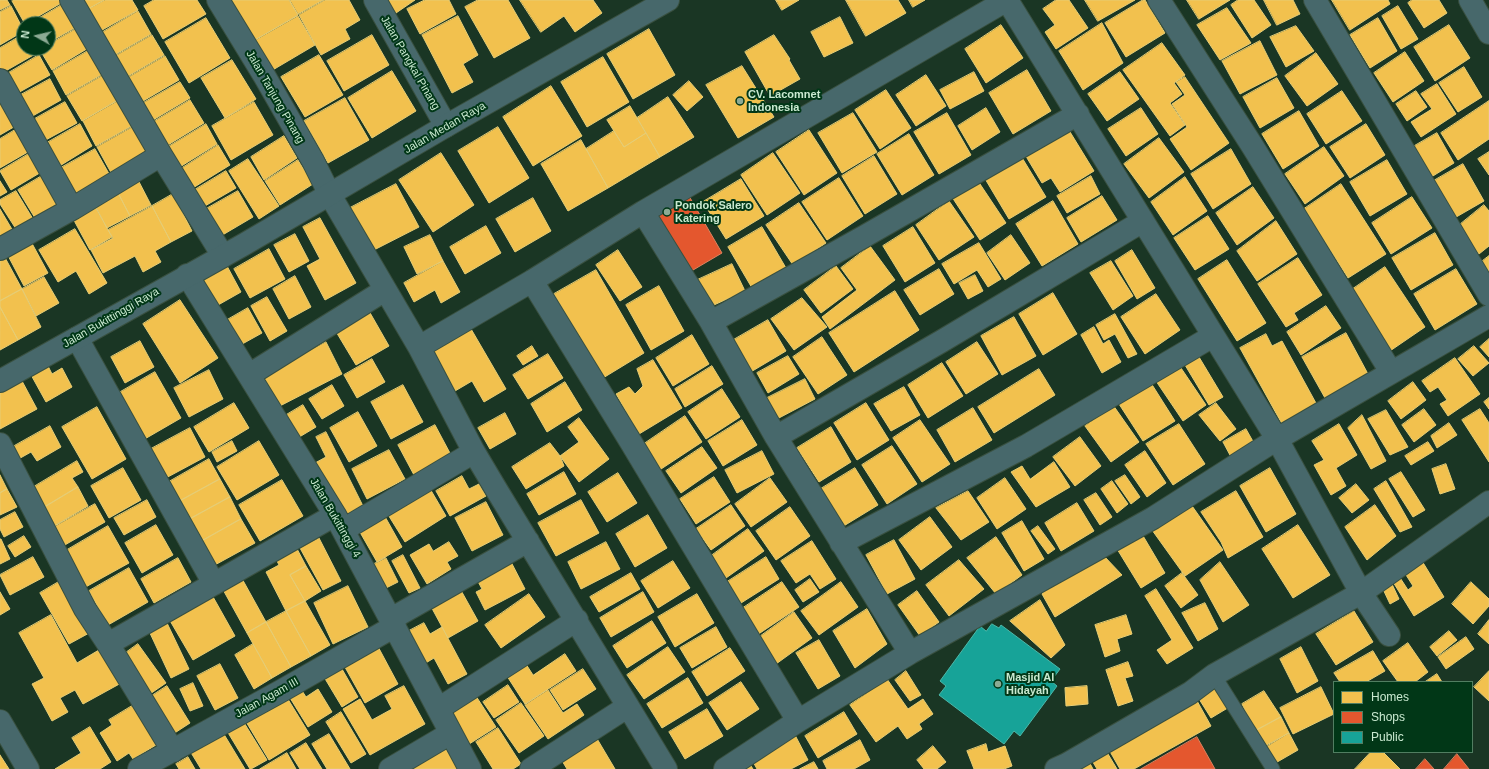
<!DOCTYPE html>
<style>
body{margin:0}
#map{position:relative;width:1489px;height:769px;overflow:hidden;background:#1a3624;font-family:Helvetica,sans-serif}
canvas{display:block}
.legend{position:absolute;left:1333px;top:681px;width:140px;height:72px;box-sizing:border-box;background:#013717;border:1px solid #517e61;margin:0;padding:5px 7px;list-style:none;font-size:12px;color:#c9e9d0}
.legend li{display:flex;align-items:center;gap:8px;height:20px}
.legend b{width:20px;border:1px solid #517e61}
.north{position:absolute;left:16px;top:16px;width:40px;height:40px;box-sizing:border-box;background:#013717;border:1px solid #517e61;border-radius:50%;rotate:278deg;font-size:11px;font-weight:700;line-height:16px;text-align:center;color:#c9e9d0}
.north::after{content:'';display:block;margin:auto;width:14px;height:18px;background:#8caa94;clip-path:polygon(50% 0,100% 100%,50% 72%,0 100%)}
</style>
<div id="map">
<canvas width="1489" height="769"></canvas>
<ul class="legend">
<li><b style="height:11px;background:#f2c14e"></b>Homes</li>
<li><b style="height:11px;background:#e4572e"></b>Shops</li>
<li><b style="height:11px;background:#17a398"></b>Public</li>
</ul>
<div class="north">N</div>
</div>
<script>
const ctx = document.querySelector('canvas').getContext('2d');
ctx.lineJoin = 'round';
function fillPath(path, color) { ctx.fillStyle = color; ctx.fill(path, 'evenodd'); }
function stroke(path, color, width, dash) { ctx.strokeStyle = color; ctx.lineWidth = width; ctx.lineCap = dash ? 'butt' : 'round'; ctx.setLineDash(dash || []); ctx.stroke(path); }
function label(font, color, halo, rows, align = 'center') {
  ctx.font = font + ' Helvetica,sans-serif'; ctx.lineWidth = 4; ctx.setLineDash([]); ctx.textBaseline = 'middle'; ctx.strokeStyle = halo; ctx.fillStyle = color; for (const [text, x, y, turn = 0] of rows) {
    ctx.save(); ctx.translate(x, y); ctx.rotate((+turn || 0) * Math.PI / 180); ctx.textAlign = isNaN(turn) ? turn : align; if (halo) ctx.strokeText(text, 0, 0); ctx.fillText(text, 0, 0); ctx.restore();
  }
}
const homes = new Path2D(`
 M0,0H7L10,5L0,10Z
 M13,0H62L63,2L25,24L12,1Z
 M76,0H104L83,12Z
 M105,0H132L138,10L95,34L83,12Z
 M154,0H197L206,14L163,39L144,6Z
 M231,0H289L298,15L253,41L230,1Z
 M290,0H323L298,14Z
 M325,0H349L360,20L345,29L350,39L321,55L299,15Z
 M387,0H415L396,13Z
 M425,0H449L456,14L420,34L407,9Z
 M478,0H508L530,38L494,58L465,7Z
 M520,0H593L602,13L575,32L564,16L541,32Z
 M776,0H799L782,10Z
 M846,0H898L906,13L866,36Z
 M909,0H925L913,7Z
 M1056,0H1069L1088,28L1056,49L1045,32L1055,25L1043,9Z
 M1085,0H1135L1098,21Z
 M1143,0H1145L1165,33L1126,57L1105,23Z
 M1187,0H1230L1199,19Z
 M1238,0H1254L1271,25L1252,38L1231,5Z
 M1264,0H1293L1300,14L1277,25Z
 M1332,0H1388L1390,4L1350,30Z
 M1412,0H1439L1447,13L1424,28L1408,3Z
 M65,3L78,26L48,43V24H29Z
 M11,6L24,31L0,45V12Z
 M1398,6L1418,39L1401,49L1382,16Z
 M1227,8L1251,43L1220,60L1197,25Z
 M138,11L151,34L111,57L98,35Z
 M298,16L315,45L271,71L254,41Z
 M458,16L478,55L463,64L473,82L452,93L422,35Z
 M840,17L853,43L824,57L811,32Z
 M206,18L230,58L189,83L165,42Z
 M1378,18L1397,51L1370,68L1350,35Z
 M1102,23L1123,63L1083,90L1059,51Z
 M1001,25L1023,58L986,83L965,49Z
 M1449,25L1470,58L1435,81L1414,47Z
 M1296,26L1314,51L1286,67L1270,37Z
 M79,27L90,47L52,70L40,50L44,48H48V45Z
 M649,29L675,75L633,99L607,54Z
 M24,34V48H34L37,53L2,73L0,70V48Z
 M152,35L164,55L123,79L112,58Z
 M372,35L389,65L344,91L327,61Z
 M774,35L790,59L789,60L800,79L770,96L745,52Z
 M1260,41L1277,75L1240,94L1222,61Z
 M1162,43L1185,75L1174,83L1182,94L1170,103L1185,125L1170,136L1123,70Z
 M93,48L106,72L66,95L53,71Z
 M1405,52L1424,81L1393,102L1374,73Z
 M1316,53L1338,84L1307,106L1285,76Z
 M39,55L50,75L16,94L5,75Z
 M319,55L343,95L305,117L281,77Z
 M165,56L179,80L138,104L124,80Z
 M603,57L629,102L587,127L561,82Z
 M232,60L256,99L225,118L201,78Z
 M742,66L774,117L738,138L706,85Z
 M1464,67L1482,97L1458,112L1439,83Z
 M1027,70L1051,111L1013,134L989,93Z
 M392,71L416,111L372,138L348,98Z
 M974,72L984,91L950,109L940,90Z
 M1120,72L1139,99L1107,121L1088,94Z
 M107,73L121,98L82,121L67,96Z
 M926,75L946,106L916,126L896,95Z
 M1185,77L1229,143L1191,170L1170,139L1187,127L1172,104L1185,95L1176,82Z
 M1277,78L1294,108L1260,128L1243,97Z
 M50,79L61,100L29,118L17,97Z
 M689,81L703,97L687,111L673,95Z
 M180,82L190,98L148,123L138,106Z
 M1437,84L1456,114L1421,137L1411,122L1432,109L1421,94Z
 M551,86L582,136L533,166L503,117Z
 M886,90L911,128L880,149L855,110Z
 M1342,91L1362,121L1326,144L1307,114Z
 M1416,91L1427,107L1407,121L1396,104Z
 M668,97L694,137L660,157L637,118Z
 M345,98L369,140L328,163L304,121Z
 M121,99L135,124L96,146L83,121Z
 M190,100L204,123L163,148L148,125Z
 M0,101L19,124L0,135Z
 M1489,101V139L1458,160L1441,133Z
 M65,102L77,123L42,142L31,121Z
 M254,102L273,135L231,160L212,126Z
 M630,106L646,133L624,147L607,120Z
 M986,108L1000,132L972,150L958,126Z
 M1141,108L1158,134L1126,156L1108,129Z
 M1299,111L1319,146L1283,169L1262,134Z
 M853,113L877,152L842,173L818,133Z
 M947,113L971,155L939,174L914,132Z
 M80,124L92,146L58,167L45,144Z
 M206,124L217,144L175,170L163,150Z
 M1366,124L1385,155L1350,178L1330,147Z
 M136,125L153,156L114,178L97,147Z
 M20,127L33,149L0,168V139Z
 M498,127L529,178L489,203L458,151Z
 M1067,127L1094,171L1060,192L1051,178L1042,183L1024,153Z
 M809,130L837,173L804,195L776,152Z
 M614,131L624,147L646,133L660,157L608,188L586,149Z
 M1437,133L1454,163L1428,179L1411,148Z
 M909,134L934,175L902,195L877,154Z
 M284,136L297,158L264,180L251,157Z
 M1159,138L1184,172L1149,198L1124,164Z
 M581,140L608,188L568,211L541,164Z
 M218,145L230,165L188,191L176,172Z
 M1324,147L1344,176L1305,204L1285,174Z
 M95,149L112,179L74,201L57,170Z
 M1231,149L1251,184L1213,209L1191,174Z
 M32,152L43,171L11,190L0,171Z
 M1489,152V175L1478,159Z
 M441,153L474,205L433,232L399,180Z
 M773,153L800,193L767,215L741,175Z
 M874,156L897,194L865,214L842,176Z
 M1021,156L1046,197L1009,219L984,177Z
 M248,159L279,206L259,219L229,171Z
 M298,160L313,184L280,205L265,181Z
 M1387,160L1407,194L1370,216L1350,182Z
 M1463,164L1484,201L1451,220L1430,183Z
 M226,171L236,188L198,210L188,194Z
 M47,173L67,206L38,223L18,190Z
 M136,176L151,205L130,216L115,187Z
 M1091,176L1100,194L1067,213L1057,196Z
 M1185,177L1207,211L1173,235L1151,202Z
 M839,178L863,216L827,240L802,202Z
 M741,179L764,216L726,239L703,202Z
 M0,181L7,192L0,196Z
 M978,181L1006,223L980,240L952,197Z
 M396,184L419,227L370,252L348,209Z
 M1341,184L1386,254L1348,278L1304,209Z
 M115,187L130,216L107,228L92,200Z
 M1253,187L1274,218L1237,245L1216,213Z
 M16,191L33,219L16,229L0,204V200Z
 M238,191L253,217L214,240L199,213Z
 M173,194L192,231L171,242L152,206Z
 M1102,196L1117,220L1081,242L1067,218Z
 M1412,197L1432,228L1391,254L1372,223Z
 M533,198L551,231L515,252L496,219Z
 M92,201L112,237L90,250L70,213Z
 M949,201L974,237L939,260L916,225Z
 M1053,201L1078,244L1042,266L1016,224Z
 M799,203L826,243L793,265L766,225Z
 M1484,205L1489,211V246L1479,254L1457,227Z
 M152,206L171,242L155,251L161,262L143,272L135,256L103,273L91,250L113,238L108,230Z
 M0,209L13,231L0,239Z
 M1208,216L1229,249L1195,270L1174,238Z
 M320,218L356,283L325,300L307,266L320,259L303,227Z
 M1276,221L1297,254L1257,281L1237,251Z
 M486,226L501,253L465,274L450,247Z
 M762,227L786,268L752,288L728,247Z
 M913,227L935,263L905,282L883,246Z
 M75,229L107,283L89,294L76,271L58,282L39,250Z
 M1435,233L1453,265L1411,290L1392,258Z
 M295,234L309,261L289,272L274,245Z
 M430,235L443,261L417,274L404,247Z
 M1011,235L1030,263L1005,280L987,253Z
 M28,236L48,273L24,286L4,248Z
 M979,243L1001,279L988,287L977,270L954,284L942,264Z
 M870,246L895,280L830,329L822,317L857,290L841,268Z
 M269,249L285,279L250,298L234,269Z
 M618,250L642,287L620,301L596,265Z
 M1132,250L1155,288L1137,299L1115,261Z
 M2,252L22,289L0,301V253Z
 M1489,256V283L1476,266Z
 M1298,258L1322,295L1294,313L1298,320L1286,327L1258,284Z
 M1227,260L1266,323L1237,341L1198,279Z
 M443,261L460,292L441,303L435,290L414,302L404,283Z
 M1111,261L1133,296L1113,310L1090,273Z
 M732,264L745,291L705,309L693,282Z
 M227,266L241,292L211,309L196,283Z
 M836,266L853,289L821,313L804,290Z
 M1385,267L1425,327L1387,353L1347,293Z
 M939,269L954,294L920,315L904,290Z
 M1456,269L1477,304L1435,330L1414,294Z
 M596,270L644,353L603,378L554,294Z
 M975,275L983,291L968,299L959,283Z
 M295,276L311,307L289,319L273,289Z
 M44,277L59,303L36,316L22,289Z
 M659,286L684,331L651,350L626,305Z
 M22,289L41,327L18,340L0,307V301Z
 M895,291L919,330L854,372L829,333Z
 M1053,293L1077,334L1043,355L1019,314Z
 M1156,294L1180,330L1145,354L1121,317Z
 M267,297L287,331L270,341L251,306Z
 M802,298L827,327L794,350L771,319Z
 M180,300L218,358L180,383L143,324Z
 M1326,306L1341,328L1301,355L1287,332Z
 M0,307L18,340L0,350Z
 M248,308L262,333L235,348L222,323Z
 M369,311L389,346L356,365L335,330Z
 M1115,314L1137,354L1128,358L1115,334L1104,340L1096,325Z
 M1014,317L1036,356L1002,375L981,336Z
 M768,320L786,351L749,373L730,342Z
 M467,322L506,389L484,402L472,381L455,391L428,345Z
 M1094,327L1103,344L1109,340L1121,362L1102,373L1081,335Z
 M1346,333L1368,374L1325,398L1302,357Z
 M1266,334L1272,346L1282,341L1317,405L1282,424L1240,348Z
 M692,335L709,364L673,386L656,358Z
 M822,337L847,375L818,394L793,357Z
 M1489,339V357L1480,347Z
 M140,341L154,367L125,383L111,357Z
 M326,342L342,374L274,409L258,377Z
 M977,342L998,374L966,394L946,362Z
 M532,346L538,356L523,365L517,356Z
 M1474,346L1489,363L1473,376L1458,359Z
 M548,354L563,378L528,399L513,375Z
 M788,356L799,374L768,393L757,373Z
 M1199,357L1223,397L1209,405L1185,365Z
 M1455,358L1480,394L1448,416L1440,404L1447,400L1438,387L1430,392L1422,381Z
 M372,359L385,382L357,398L344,375Z
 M653,360L682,408L639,434L616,394L629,387L635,394L643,386L637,369Z
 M942,363L963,396L928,418L908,385Z
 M47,364L52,374L62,368L72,387L46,402L30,373Z
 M1179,365L1206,405L1183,421L1156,381Z
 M712,366L723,384L685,407L675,389Z
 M1039,369L1055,395L994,433L978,407Z
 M209,370L223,399L189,417L174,388Z
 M155,372L181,418L143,440L117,394Z
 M805,379L815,399L777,419L765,399Z
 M22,381L37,409L0,429V393Z
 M565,382L582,410L547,432L531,404Z
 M1413,382L1426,400L1401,419L1388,401Z
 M1151,383L1175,421L1143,441L1119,404Z
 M332,385L344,406L322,419L309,399Z
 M403,385L423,422L391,439L371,402Z
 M904,387L920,415L891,431L874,404Z
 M722,389L740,417L706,439L688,412Z
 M1489,398V409L1484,402Z
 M234,403L249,428L209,452L194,427Z
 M866,403L889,440L857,460L834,423Z
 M1216,403L1236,429L1220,441L1199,415Z
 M303,405L316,427L296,439L283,417Z
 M1113,405L1139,442L1111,462L1085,426Z
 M97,407L126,459L92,479L62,427Z
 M973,408L992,440L955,462L937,430Z
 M1424,409L1436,425L1414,442L1402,425Z
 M1480,409L1489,423V462L1462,420Z
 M1386,410L1408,447L1390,455L1368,419Z
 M358,412L377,446L349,462L330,428Z
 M505,413L516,434L490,449L478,428Z
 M1362,415L1386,461L1371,469L1348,428Z
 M685,416L702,442L658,471L641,446Z
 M579,418L609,459L579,482L560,456L579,442L568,427Z
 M742,420L757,445L723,466L708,441Z
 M920,420L950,464L922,482L893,438Z
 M1449,423L1457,435L1437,448L1431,436Z
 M1179,424L1205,464L1173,485L1146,444Z
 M1339,424L1357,455L1336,468L1346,486L1331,495L1314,465L1324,460L1312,441Z
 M435,425L451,455L414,475L398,445Z
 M50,426L61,447L37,461L31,452L15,461L9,449Z
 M831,427L851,462L819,482L797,448Z
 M190,428L205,457L164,479L149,450Z
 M1246,429L1255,445L1231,457L1223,442Z
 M326,432L364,508L343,518L315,463L326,457L316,437Z
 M1080,437L1101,466L1075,486L1053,457Z
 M232,441L237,451L217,462L212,452Z
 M259,441L279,475L237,500L217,467Z
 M1428,442L1434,451L1411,465L1405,456Z
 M550,443L560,456L564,466L526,489L512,467Z
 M892,446L917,484L887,504L862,465Z
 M702,447L717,468L681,493L666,471Z
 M389,450L405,479L367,499L352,469Z
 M762,451L774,474L737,493L725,470Z
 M1145,451L1166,483L1147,497L1125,465Z
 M209,459L220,479L178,502L167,483Z
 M77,461L83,472L72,478L78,487L43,508L32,488Z
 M1054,462L1070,487L1036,507L1011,472L1022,466L1030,479Z
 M1446,464L1455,489L1440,494L1432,469Z
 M123,468L141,500L109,518L91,486Z
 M855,468L878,505L842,527L819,490Z
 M1270,468L1296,514L1266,532L1240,486Z
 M564,472L576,494L539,515L527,494Z
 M1401,472L1425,510L1413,517L1389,479Z
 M618,473L637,503L607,522L588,492Z
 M0,475L7,489L0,493Z
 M1125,475L1140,497L1131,504L1115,481Z
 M462,476L469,489L479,484L486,496L450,516L436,491Z
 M714,477L730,502L696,524L680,499Z
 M770,478L787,502L751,527L735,504Z
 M1005,478L1026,509L997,529L977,498Z
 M220,479L230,497L188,520L178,502Z
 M282,480L303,516L260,541L239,505Z
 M1112,481L1128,504L1117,513L1101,489Z
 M1386,481L1412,527L1400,532L1374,489Z
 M1356,484L1369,500L1352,513L1339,498Z
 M78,487L88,506L54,526L43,508Z
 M429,487L446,516L405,542L387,513Z
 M7,489L17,507L0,515V493Z
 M968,491L989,522L961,540L936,508Z
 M1236,491L1263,537L1228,558L1221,542L1201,512Z
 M1096,493L1112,517L1100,525L1084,500Z
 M230,497L241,519L200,542L188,520Z
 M147,500L156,517L124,535L114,518Z
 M581,500L599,533L556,556L538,523Z
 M486,502L503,535L472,551L455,518Z
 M1077,503L1094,531L1061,551L1045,523Z
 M1190,503L1223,550L1185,576L1152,530Z
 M95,504L105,522L63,546L52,528Z
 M731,505L745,526L711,550L696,529Z
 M1375,505L1396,536L1367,560L1345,527Z
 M790,507L810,536L776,560L756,531Z
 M15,512L23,527L4,537L0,529V520Z
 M383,513L402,547L377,562L357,527Z
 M648,515L667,548L635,567L616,534Z
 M930,517L952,547L921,570L899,540Z
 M241,519L255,543L213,566L200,542Z
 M1022,521L1044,559L1024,571L1002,533Z
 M156,525L173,555L142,573L125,543Z
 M1298,525L1330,575L1293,598L1262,549Z
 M108,526L129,563L82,589L62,553Z
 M1038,526L1055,549L1048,554L1031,531Z
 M748,529L764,551L726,578L711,556Z
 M1139,529L1165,573L1141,588L1114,544Z
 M24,536L31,547L15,557L8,546Z
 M996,537L1022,575L996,594L967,558Z
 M319,538L341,581L323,590L300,548Z
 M0,539H1L10,559L0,564Z
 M894,540L915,579L887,594L866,555Z
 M812,541L836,579L820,589L810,574L796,583L781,561Z
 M449,542L458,556L447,562L451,569L427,584L410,555L429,544L433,551Z
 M606,542L620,569L581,589L568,562Z
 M295,545L306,566L290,575L305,601L286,611L266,572L279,565L275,557Z
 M403,555L420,588L409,593L392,561Z
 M1104,556L1122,575L1055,617L1042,594L1053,582Z
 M1419,556L1444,597L1414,616L1390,577L1397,573L1408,590L1413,586L1401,567Z
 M33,557L44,577L10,595L0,575Z
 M766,557L779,579L741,603L727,582Z
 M178,558L191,582L154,603L141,579Z
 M386,558L398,582L380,591L368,567Z
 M509,558L525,589L485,610L476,592L482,589L475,576Z
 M959,560L984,589L949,616L926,585Z
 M673,561L690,588L658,608L641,581Z
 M1220,562L1249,605L1223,622L1200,580Z
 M306,566L321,591L305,601L290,575Z
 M129,568L148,602L108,625L89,591Z
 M631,573L640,589L599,612L590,597Z
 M1182,573L1198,595L1181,608L1165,586Z
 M240,575L266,622L247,633L221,586Z
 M810,579L819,592L803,602L795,590Z
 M62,580L91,632L69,644L40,593Z
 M782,582L799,607L757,635L740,610Z
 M841,582L858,607L819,635L801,611Z
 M1391,582L1399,599L1390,604L1382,587Z
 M1471,582L1489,599V606L1473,624L1452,604Z
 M458,585L478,621L448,638L428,601Z
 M348,586L368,627L333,644L314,603Z
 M1156,589L1193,648L1167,664L1157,650L1172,640L1145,596Z
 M917,591L939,622L920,636L898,605Z
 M0,592L10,609L0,615Z
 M643,592L654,612L611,637L600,618Z
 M529,594L545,617L501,648L485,625Z
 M697,594L714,623L675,647L658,617Z
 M212,595L235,636L193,660L169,619Z
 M1040,600L1065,645L1051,658L1010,621Z
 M305,601L330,645L311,656L286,611Z
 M1205,603L1218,629L1198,641L1182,613Z
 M867,609L887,644L855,668L833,631Z
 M286,611L311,656L291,667L266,622Z
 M1354,611L1373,642L1336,665L1316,634Z
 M794,612L812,638L776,664L758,638Z
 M51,615L77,663L104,647L123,682L83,704L75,690L60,698L68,712L52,721L32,684L44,678L19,633Z
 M1126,615L1132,634L1117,639L1120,651L1105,657L1095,625Z
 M1489,620V644L1478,634Z
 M652,621L666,643L627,668L613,646Z
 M266,622L291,667L272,678L247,633Z
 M167,623L189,669L171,678L149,631Z
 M424,623L430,634L442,627L467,674L448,684L434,658L424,664L407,632Z
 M716,627L727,647L692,668L680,648Z
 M1449,631L1457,640L1437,656L1430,647Z
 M1466,637L1474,649L1446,669L1438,657Z
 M819,640L840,676L818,689L796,653Z
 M375,641L398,684L365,703L341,660Z
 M1408,643L1428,672L1415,682H1398L1383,661Z
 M138,644L166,683L147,696L120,657Z
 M253,644L272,678L254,689L235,655Z
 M668,647L685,672L644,699L627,675Z
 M1301,647L1318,681L1297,693L1280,659Z
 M730,648L745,671L707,696L692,672Z
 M1373,651L1385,671L1366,682H1340L1334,673Z
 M565,654L576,671L525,704L505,673L524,661L533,675Z
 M338,662L358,697L342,707L321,672Z
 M1128,662L1133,676L1125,678L1133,701L1118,706L1106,670Z
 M220,664L238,698L215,710L197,676Z
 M583,669L596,689L563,710L550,690Z
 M906,671L921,695L910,701L895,680Z
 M1489,671V701L1474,687Z
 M1437,674L1442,682H1425Z
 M688,678L703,703L662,728L647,704Z
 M887,679L908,709L923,699L933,714L919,724L922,729L907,739L898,726L876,742L850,705Z
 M1214,679L1231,706L1211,718L1194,691Z
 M741,682L759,709L727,730L709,703Z
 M193,683L203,706L190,711L180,689Z
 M508,685L519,702L494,718L483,702Z
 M167,686L190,723L170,736L147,699Z
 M299,686L306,697L318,689L332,712L308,727L287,693Z
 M404,686L425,724L370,755L343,709L360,699L372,720L392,709L385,696Z
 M1087,686L1088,704L1066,706L1065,688Z
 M1321,687L1334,714L1293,734L1280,708Z
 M548,690L563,713L577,704L584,715L548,739L525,705Z
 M1264,691L1281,717L1255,731L1242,704Z
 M474,693L496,727L466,746L444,713Z
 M286,696L310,735L269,760L242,715Z
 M1196,699L1211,726L1134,769H1120L1108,748Z
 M137,703L161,742L133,759L129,753L117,761L100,733L112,725L109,720Z
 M521,703L544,736L519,753L496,720Z
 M707,709L723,736L685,759L669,732Z
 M341,712L366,754L351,763L326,722Z
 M844,712L857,734L818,758L805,736Z
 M1281,717L1289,733L1263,747L1255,731Z
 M243,721L267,760L251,769H250L227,731Z
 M90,727L111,762L100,769H55L81,753L72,738Z
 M498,728L521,764L513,769H493L476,742Z
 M222,731L245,769H201L190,751Z
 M1289,733L1298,750L1272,765L1263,749Z
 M329,734L350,769H327L312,744Z
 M795,735L808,760L791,769H757L751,758Z
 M596,737L615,769H567L561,759Z
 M860,740L870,760L854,769H827L823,761Z
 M306,743L322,769H300L290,753Z
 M442,743L458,769H400Z
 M986,744L988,752L1005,746L1012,766L1004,769H974L967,751Z
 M933,746L946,762L937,769H924L917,760Z
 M1105,749L1117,769H1097L1090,757Z
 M1371,752H1383L1400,769H1355Z
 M287,753L296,769H260Z
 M0,755L9,769H0Z
 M188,757L195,769H179L176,764Z
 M1087,758L1093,769H1068Z
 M814,762L818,769H800Z
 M749,763L753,769H739Z`);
fillPath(homes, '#f2c14e');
stroke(homes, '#e6cd75', 1);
const shops = new Path2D(`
 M689,196L722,253L688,273L655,216Z
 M1197,737L1215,769H1141Z
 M1457,754L1469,769H1444Z
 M1425,759L1434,769H1416Z`);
fillPath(shops, '#e4572e');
stroke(shops, '#dc835f', 1);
const public = new Path2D(`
 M992,624L999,628L1001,625L1060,669L1051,681L1057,686L1020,736L1014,731L1004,744L939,695L946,686L940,681L980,626L986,631Z`);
fillPath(public, '#17a398');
stroke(public, '#4cb8a9', 1);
const service = new Path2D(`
 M1214,675L1273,769`);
const minor = new Path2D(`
 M71,0L161,155L223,256
 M218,0L265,77L313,161L330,195L419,347L474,452L496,489L666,769
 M375,0L446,126
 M1007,0L1277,439L1361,593L1389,635
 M1159,0L1253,147L1391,372
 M1315,0L1489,295
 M1470,0L1489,33
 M0,80L72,209
 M643,212L711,322L776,437L910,653
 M0,249L72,209L161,155
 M187,275L335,515L470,769
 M532,281L632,444L798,721
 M711,322L865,236L1078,114
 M77,338L214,584
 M419,347L532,281L643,212L1007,0
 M249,375L385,290
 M776,437L942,341L1143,221
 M0,444L85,609L108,644L173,751
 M343,530L474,452
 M841,543L1026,446L1213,336
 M391,619L528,541
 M108,644L335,515
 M438,709L577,620
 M0,721L28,769
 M139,769L281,691L395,626
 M390,769L451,733
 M531,769L627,707
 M725,769L798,721L910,653L1153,518L1277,439L1489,316
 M1056,769L1067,764L1190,693L1214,675L1361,593L1489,502`);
const tertiary = new Path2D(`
 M0,381L243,245L446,126L668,0`);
stroke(service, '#395040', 15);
stroke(minor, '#395040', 24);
stroke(tertiary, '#395040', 24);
stroke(service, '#47686b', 13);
stroke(minor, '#47686b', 22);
stroke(tertiary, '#47686b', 22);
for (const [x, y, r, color] of [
 [740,101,4,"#8caa94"],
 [667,212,4,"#8caa94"],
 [998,684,4,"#8caa94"]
]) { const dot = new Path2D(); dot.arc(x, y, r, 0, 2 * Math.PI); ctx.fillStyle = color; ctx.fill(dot); stroke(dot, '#013717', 1.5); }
label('11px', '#c9e9d0', '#013717', [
 ["Jalan Pangkal Pinang",410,63,60],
 ["Jalan Tanjung Pinang",275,97,60],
 ["Jalan Medan Raya",445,128,-30],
 ["Jalan Bukittinggi Raya",111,318,-30],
 ["Jalan Bukittinggi 4",335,518,60],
 ["Jalan Agam III",267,698,-29]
]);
label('bold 11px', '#c9e9d0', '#013717', [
 ["CV. Lacomnet",748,95],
 ["Indonesia",748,108],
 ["Pondok Salero",675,206],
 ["Katering",675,219],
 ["Masjid Al",1006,678],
 ["Hidayah",1006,691]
], 'left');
</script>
